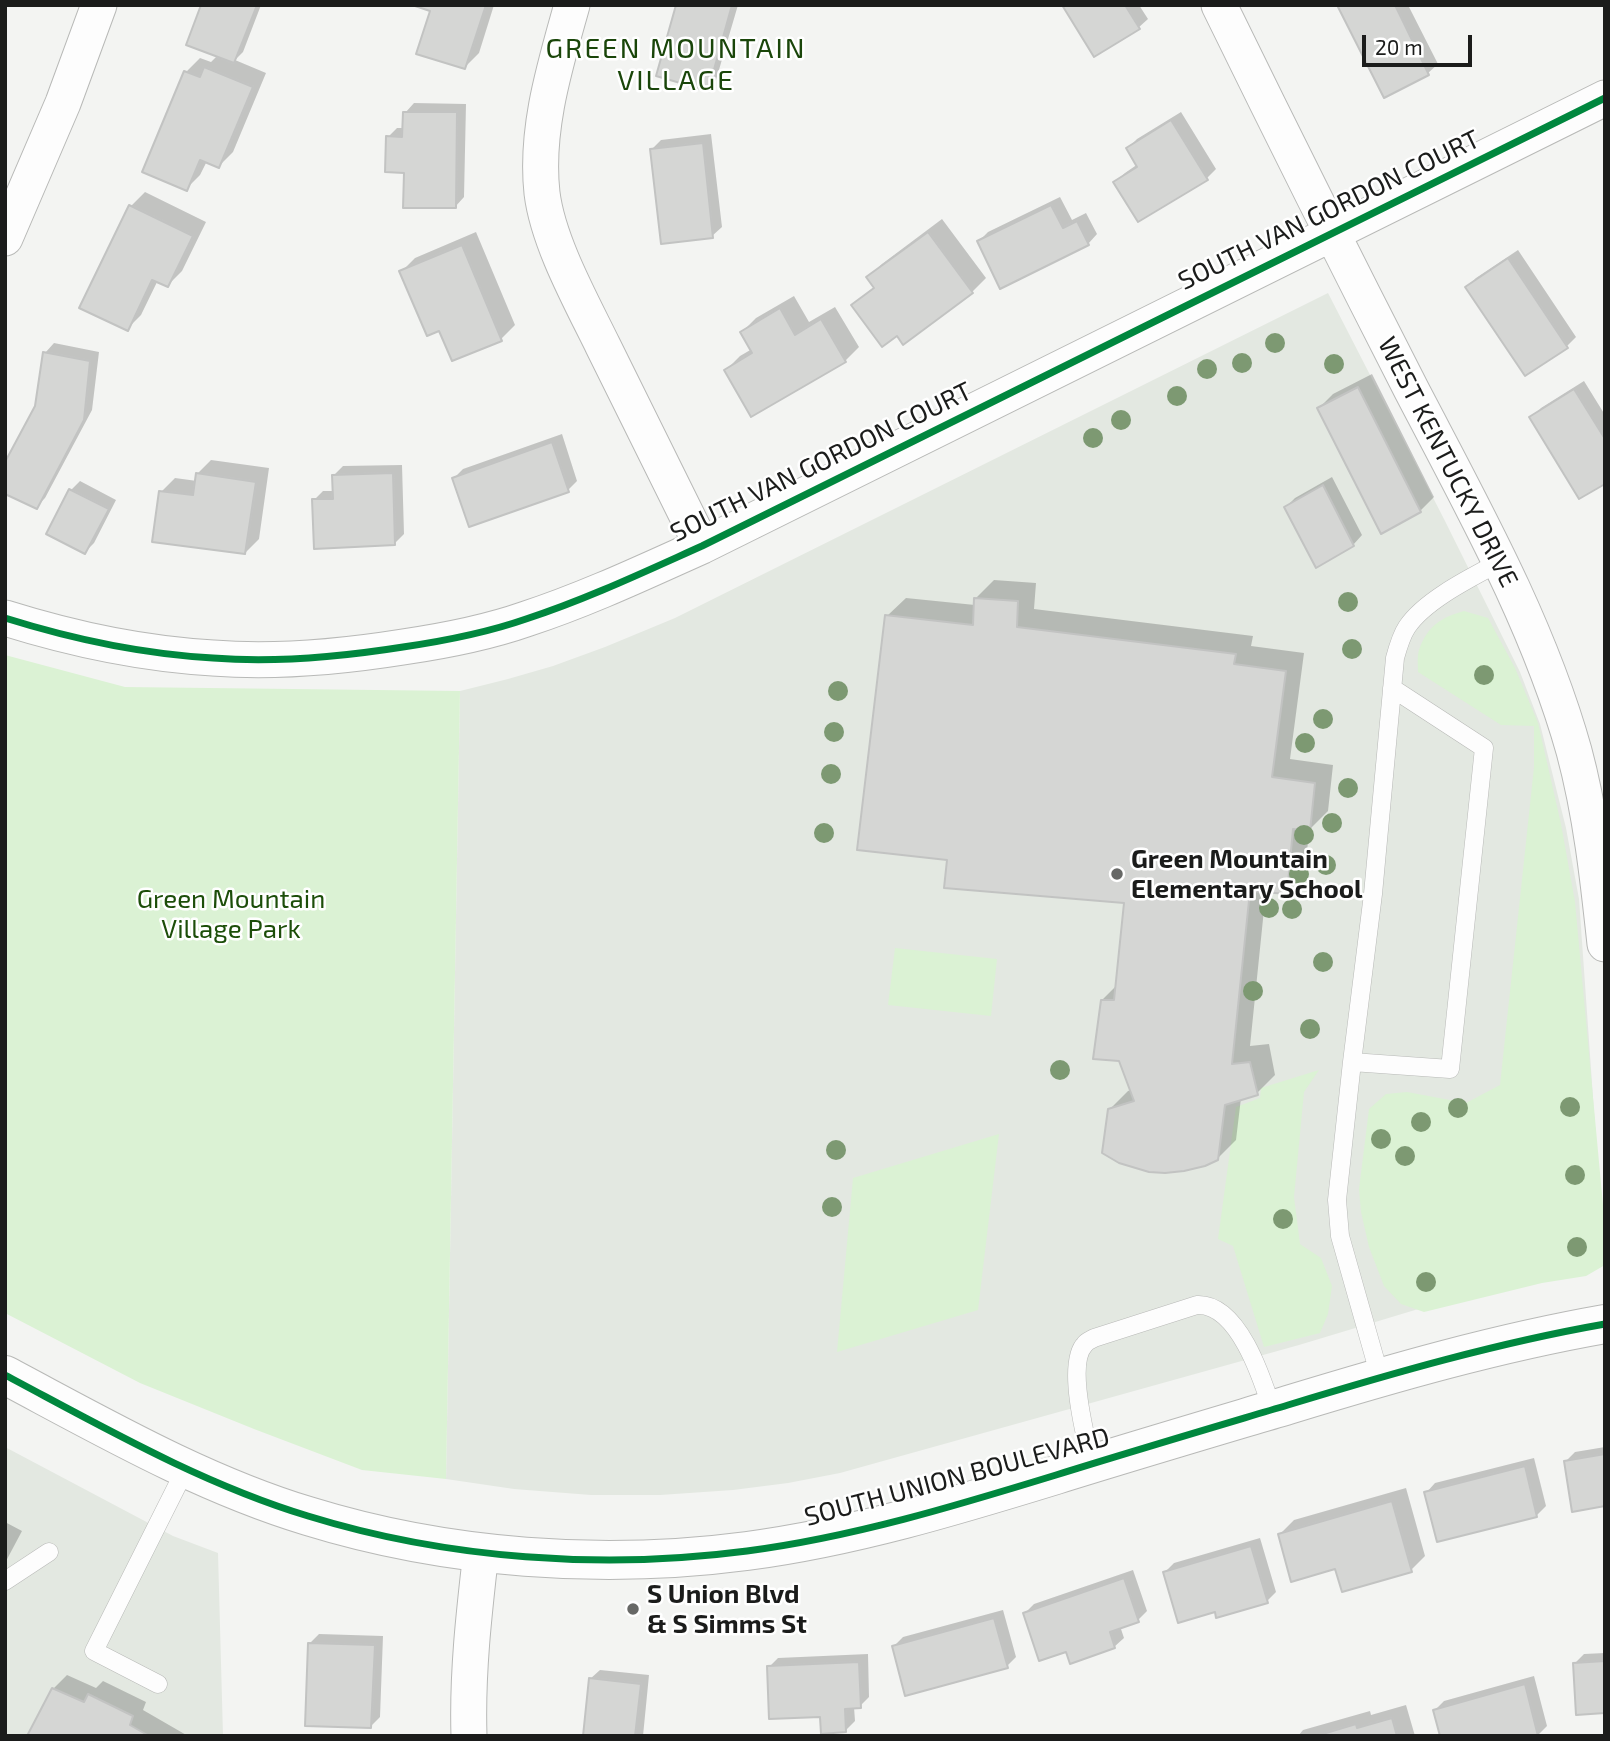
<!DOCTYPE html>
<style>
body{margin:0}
#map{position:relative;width:1610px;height:1741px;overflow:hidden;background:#f3f4f2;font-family:"Exo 2",sans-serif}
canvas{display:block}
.frame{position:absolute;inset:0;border:7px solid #1b1c1b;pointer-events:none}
.scale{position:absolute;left:1362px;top:35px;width:110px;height:32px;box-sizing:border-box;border:4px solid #1b1c1b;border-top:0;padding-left:9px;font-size:21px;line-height:24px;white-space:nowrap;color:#1b1c1b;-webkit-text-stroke:5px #fff;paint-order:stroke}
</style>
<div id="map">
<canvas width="1610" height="1741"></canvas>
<div class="frame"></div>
<div class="scale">20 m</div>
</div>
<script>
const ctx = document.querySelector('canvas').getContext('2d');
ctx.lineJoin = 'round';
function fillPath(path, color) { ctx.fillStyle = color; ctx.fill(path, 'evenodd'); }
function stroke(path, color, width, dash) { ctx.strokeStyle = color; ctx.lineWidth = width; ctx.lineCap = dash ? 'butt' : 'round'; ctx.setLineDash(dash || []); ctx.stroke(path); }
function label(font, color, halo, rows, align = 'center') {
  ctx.font = font + ' "Exo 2",sans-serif'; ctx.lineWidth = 5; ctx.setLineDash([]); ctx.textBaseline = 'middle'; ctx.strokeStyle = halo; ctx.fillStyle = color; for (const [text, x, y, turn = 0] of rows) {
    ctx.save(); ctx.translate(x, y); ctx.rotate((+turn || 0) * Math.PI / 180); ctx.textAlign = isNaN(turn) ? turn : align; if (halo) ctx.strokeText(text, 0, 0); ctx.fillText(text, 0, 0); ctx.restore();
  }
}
fillPath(new Path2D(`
 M1328,293L1445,521L1520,672L1540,724L1566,828L1579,899L1604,1253L1299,1345L840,1473L788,1483L733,1490L660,1495H591L514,1489L446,1479L460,691L508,679L553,666L605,647L675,618Z
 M5,1447L173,1536L218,1553L223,1736H5Z`), '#e3e8e1');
fillPath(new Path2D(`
 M1464,611L1488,618L1515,668L1538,723L1561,824L1575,902L1605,1227V1265L1586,1276L1542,1283L1424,1312L1401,1304L1384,1286L1369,1247L1361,1212L1359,1189L1369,1109L1386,1094L1407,1092L1466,1103L1500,1085L1534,767V726L1501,725L1418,672C1418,665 1417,656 1419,650C1427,626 1442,617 1464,611Z
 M5,655L125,687L460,691L446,1479L362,1470L254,1429L140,1383L5,1313Z
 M895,948L997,959L991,1016L888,1005Z
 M1319,1070L1304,1092L1294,1197L1300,1244L1321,1258L1332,1286L1328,1314L1320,1333L1264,1347L1233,1246L1218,1239L1236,1107L1260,1098L1261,1088Z
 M999,1134L978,1310L837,1352L853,1178Z`), '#dbf2d4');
fillPath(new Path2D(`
 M203,5H261L243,52L235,60L266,73L233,152L219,166L207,161L200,175L186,189L144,171L186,72L200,58L211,62L218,55Z
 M417,5H494L479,53L465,67L432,10Z
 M678,5H738L716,80L707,89Z
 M1064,5H1139L1148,19L1138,28Z
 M1339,5H1408L1438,64L1428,73L1385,96Z
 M414,103L466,104L464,197L455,207L406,171L388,137L397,128H404L405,113Z
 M1181,112L1216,169L1207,178L1139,220L1115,182L1125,173L1138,164L1128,148L1137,139Z
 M711,134L722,227L712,236L652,149L661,140Z
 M145,192L206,222L182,271L168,285L158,280L141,315L127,329L82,307L131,206Z
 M1060,197L1072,220L1086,213L1097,234L1088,244L979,241L988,232Z
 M942,219L986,278L972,292L898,334L853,305L875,286L868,277L882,264Z
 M476,232L515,325L501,339L440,329L401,272L415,258Z
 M1518,250L1576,337L1567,346L1467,287L1476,278Z
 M794,296L809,322L835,307L859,347L845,361L726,370L740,356L752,349L742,332L756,318Z
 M54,343L99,352L92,410L45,498L36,507L45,353Z
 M1372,374L1434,497L1420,511L1382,532L1319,408L1333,394Z
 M1584,381L1605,415V481L1532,418L1541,408Z
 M562,434L577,481L568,490L454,478L463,469Z
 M211,460L269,468L259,539L245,553L161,492L175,478L197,481V474Z
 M402,465L404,534L394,544L314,500L323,491H335L334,475L343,466Z
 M1332,477L1362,535L1353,545L1286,507L1295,498Z
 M80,481L116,500L94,543L85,552L71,490Z
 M994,580L1036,583L1034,609L1253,636L1251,646L1304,653L1290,759L1333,765L1328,811L1309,830L1305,874L1286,892L1266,890L1250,1046L1269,1044L1275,1075L1257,1093L1241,1098L1236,1140L1217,1159L1109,1110L1128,1091L1131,1090L1102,1000L1117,985L1126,902L949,858L887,616L906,598L975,605V599Z
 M1605,1447V1504L1566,1461L1575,1452Z
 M1534,1458L1546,1506L1537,1515L1426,1493L1435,1483Z
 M1406,1488L1425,1556L1411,1570L1337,1567L1280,1534L1294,1520Z
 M5,1522L22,1531L5,1563Z
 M1260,1538L1276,1592L1267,1601L1165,1572L1174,1563Z
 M1133,1570L1147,1611L1138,1620L1120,1626L1124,1638L1114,1647L1067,1649L1025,1613L1034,1604Z
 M1003,1610L1016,1657L1007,1666L894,1646L903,1637Z
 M319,1634L383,1636L380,1717L371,1726L310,1643Z
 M1605,1653V1712L1575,1663L1584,1654Z
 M868,1654L869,1697L860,1706L854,1707L855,1721L845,1731L822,1715L769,1667L778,1658Z
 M600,1670L649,1675L643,1736H584L590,1679Z
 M67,1675L96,1688L103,1681L146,1702L143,1710L188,1736H29L53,1689Z
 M1534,1676L1547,1726L1538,1735L1435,1710L1444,1701Z
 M1406,1705L1415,1736H1298L1303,1730L1370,1711L1371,1715Z`), '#0003');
const building = new Path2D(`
 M201,5H257L234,63L186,45Z
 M412,5H486L465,69L416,54L430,11Z
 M676,5H732L708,91L656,76Z
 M1062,5H1125L1140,29L1094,57Z
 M1337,5H1395L1429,75L1384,98Z
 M204,67L253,87L219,168L200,160L187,191L142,172L184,71L200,77Z
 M403,112H457L456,208H403L404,173L385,172L386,136L402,137Z
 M1171,120L1208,180L1138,222L1113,182L1137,167L1126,148Z
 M703,143L713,238L661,244L650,149Z
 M129,205L193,236L168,287L152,280L128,331L79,308Z
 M1051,205L1063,228L1077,221L1089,245L1000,289L977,241Z
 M928,232L973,293L903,345L897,336L882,347L851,305L874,288L866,277Z
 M462,245L502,341L452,361L439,331L427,336L399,271Z
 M1508,258L1568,348L1525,376L1465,287Z
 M780,308L795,335L821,319L846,362L751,417L724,370L752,353L740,332Z
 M43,352L90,361L84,420L37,509L5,494V462L35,406Z
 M1358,387L1421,512L1381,534L1317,408Z
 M1574,389L1605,439V484L1579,499L1529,417Z
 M552,442L569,492L469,527L452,478Z
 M196,473L256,482L245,554L152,542L159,491L193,495Z
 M393,473L395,545L314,549L312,499H333L332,475Z
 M1323,485L1354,546L1316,568L1284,507Z
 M69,489L109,509L85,554L46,534Z
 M974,598L1018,601L1017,627L1236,654L1234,664L1286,671L1272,777L1315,783L1310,831L1293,829L1287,894L1250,891L1232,1064L1250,1062L1258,1095L1225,1105L1218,1160L1205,1166L1184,1171L1165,1173L1149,1172L1119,1163L1102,1153L1108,1109L1134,1101L1119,1061L1093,1059L1101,1000H1114L1124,903L944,888L947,860L857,850L885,615L973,625Z
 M1605,1454V1506L1572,1512L1564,1461Z
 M1525,1466L1537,1517L1437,1542L1424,1492Z
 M1392,1501L1412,1572L1342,1592L1335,1569L1291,1582L1278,1534Z
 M1251,1546L1268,1603L1216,1618L1215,1612L1178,1623L1163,1572Z
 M1124,1578L1139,1622L1110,1632L1115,1648L1070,1664L1066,1652L1039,1661L1023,1613Z
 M994,1618L1008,1668L905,1696L892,1646Z
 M308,1643L375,1645L371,1728L305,1726Z
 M1605,1661V1713L1576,1715L1573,1663Z
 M859,1662L861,1708L845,1709L846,1732L821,1734L820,1717L769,1719L767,1666Z
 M589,1678L641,1684L635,1736H583Z
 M1525,1684L1538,1736H1440L1433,1710Z
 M52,1688L84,1702L88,1694L133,1716L130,1725L149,1736H27Z
 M1392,1718L1397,1736H1316L1356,1724L1357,1728Z`);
fillPath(building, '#d5d6d4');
stroke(building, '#c2c3c2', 2);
const service = new Path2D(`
 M1352,1062L1450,1069L1484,748L1392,688
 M1380,1377L1340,1236L1337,1200L1352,1062L1373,894L1395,658C1398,647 1401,636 1407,627C1425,600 1472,577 1500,562
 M1092,1464C1086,1440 1066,1363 1085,1344C1087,1341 1091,1340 1094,1338L1197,1305C1238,1303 1262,1378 1272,1409
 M5,1581L49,1552
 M158,1684L94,1651L186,1468`);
const minor = new Path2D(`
 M572,5C555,66 535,129 542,193C548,242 581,301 603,346C636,412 669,479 702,546
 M1219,5C1282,134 1346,262 1411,389C1472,506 1538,623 1574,751C1591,814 1598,879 1605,944
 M5,238L63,103L99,5
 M5,618C72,639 142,654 213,658C276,663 340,657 403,647C444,641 486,633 526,619C587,599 644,572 702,546L1605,98
 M469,1736C467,1674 474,1613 481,1552`);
const secondary = new Path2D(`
 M5,1375C103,1427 202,1484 308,1516C447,1559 603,1570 747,1551C853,1537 955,1506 1056,1475C1133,1451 1211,1428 1288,1405C1393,1373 1497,1343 1605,1324`);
stroke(service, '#b8b9b7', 19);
stroke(minor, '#b8b9b7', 37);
stroke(secondary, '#b8b9b7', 40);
stroke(service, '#fdfdfd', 18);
stroke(minor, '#fdfdfd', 35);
stroke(secondary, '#fdfdfd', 38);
stroke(new Path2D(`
 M5,618C72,639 142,654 213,658C276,663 340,657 403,647C444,641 486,633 526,619C587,599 644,572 702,546L1605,98
 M5,1375C103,1427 202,1484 308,1516C447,1559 603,1570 747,1551C853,1537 955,1506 1056,1475C1133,1451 1211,1428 1288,1405C1393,1373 1497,1343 1605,1324`), '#00873e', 7);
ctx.fillStyle = '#7d9972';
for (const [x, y] of [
 [1275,343],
 [1242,363],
 [1334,364],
 [1207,369],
 [1177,396],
 [1121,420],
 [1093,438],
 [1348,602],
 [1352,649],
 [1484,675],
 [838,691],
 [1323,719],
 [834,732],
 [1305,743],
 [831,774],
 [1348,788],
 [1332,823],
 [824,833],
 [1304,835],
 [1326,865],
 [1299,874],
 [1269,908],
 [1292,909],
 [1323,962],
 [1253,991],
 [1310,1029],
 [1060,1070],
 [1570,1107],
 [1458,1108],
 [1421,1122],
 [1381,1139],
 [836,1150],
 [1405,1156],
 [1575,1175],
 [832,1207],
 [1283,1219],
 [1577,1247],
 [1426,1282]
]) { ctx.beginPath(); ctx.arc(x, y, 10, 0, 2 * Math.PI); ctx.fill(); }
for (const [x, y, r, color] of [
 [1117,874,7,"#676866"],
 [633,1609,7,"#676866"]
]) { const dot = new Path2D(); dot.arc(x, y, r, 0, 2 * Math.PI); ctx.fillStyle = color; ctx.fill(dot); stroke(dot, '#fff', 2.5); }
label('26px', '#1b1c1b', '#fff', [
 ["SOUTH VAN GORDON COURT",1329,210,-26],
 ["SOUTH VAN GORDON COURT",821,462,-26],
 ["WEST KENTUCKY DRIVE",1448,462,63],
 ["SOUTH UNION BOULEVARD",957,1477,-15]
]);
label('bold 26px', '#1b1c1b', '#fff', [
 ["Green Mountain",1131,859],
 ["Elementary School",1131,889],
 ["S Union Blvd",647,1594],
 ["& S Simms St",647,1624]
], 'left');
label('26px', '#1c4e09', '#fff', [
 ["Green Mountain",231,899],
 ["Village Park",231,929]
]);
ctx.letterSpacing = '2px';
label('28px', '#1a460a', '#fff', [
 ["GREEN MOUNTAIN",676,49],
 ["VILLAGE",676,81]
]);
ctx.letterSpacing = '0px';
</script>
